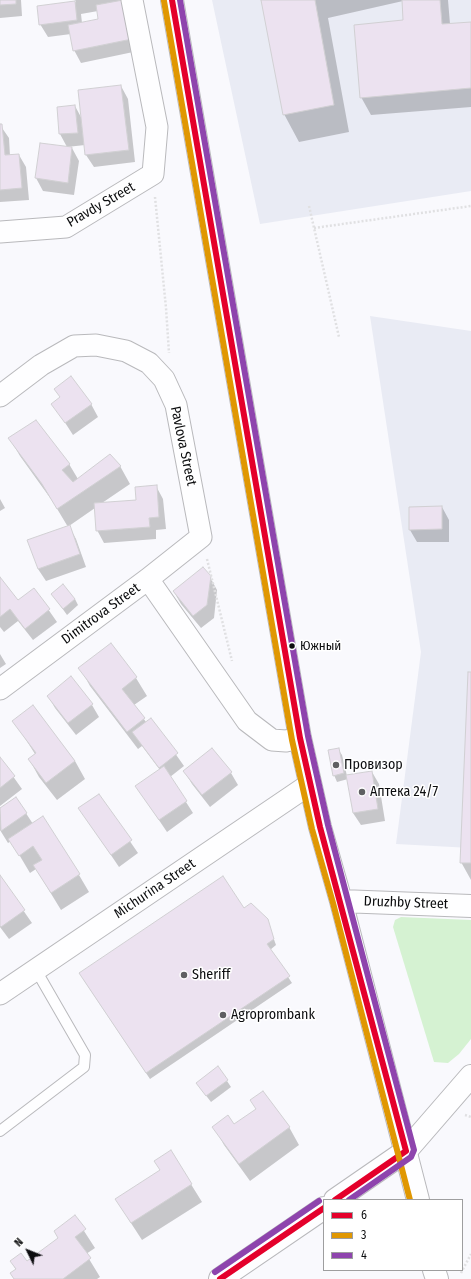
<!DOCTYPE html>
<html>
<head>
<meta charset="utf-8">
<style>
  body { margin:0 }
  #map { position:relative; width:471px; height:1279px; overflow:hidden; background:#f9f9fd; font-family:"Fira Sans Condensed",sans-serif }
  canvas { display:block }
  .legend { position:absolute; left:323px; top:1199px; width:140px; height:72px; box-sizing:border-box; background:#fff; border:1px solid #9e9e9f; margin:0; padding:5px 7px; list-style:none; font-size:12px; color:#0c0d0f }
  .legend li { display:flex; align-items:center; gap:8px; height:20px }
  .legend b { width:20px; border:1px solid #9e9e9f }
  .north { position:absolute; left:8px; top:1231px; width:40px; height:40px; -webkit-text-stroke:3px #fff; paint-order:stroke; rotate:313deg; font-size:11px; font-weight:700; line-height:16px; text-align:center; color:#0c0d0f }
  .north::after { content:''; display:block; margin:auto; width:14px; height:18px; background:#0c0d0f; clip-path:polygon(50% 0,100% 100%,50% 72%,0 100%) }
</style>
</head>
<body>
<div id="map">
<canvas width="471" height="1279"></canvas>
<ul class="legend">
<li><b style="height:5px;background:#e4002b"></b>6</li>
<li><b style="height:5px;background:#e09702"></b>3</li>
<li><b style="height:5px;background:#8e44ad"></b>4</li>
</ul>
<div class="north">N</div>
</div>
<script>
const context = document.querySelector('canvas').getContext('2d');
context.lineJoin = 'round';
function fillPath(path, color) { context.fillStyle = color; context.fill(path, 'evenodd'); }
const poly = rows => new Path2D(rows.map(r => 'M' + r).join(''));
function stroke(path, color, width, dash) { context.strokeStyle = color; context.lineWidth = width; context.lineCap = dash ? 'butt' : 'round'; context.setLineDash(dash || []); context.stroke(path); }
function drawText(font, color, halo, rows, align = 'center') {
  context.font = font + ' "Fira Sans Condensed",sans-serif'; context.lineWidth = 3; context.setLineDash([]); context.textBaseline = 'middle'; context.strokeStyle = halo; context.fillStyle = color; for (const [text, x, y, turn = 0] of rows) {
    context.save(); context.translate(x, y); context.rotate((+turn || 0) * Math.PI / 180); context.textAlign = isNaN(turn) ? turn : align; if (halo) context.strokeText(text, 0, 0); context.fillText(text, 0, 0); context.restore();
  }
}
const built = poly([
  [212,0,471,0,471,191,260,224],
  [370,316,471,331,471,848,396,844,421,652]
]);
const green = poly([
  [401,917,471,920,471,1039,459,1054,448,1063,434,1062,393,927,395,920]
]);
const shadow = poly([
  [0,0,21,0,22,16,0,18],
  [75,0,123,0,138,51,81,63,74,50,71,34,48,37,40,24,38,7,76,2],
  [98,11,100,20,82,23,81,14],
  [262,0,448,0,450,24,471,23,471,107,371,115,361,97,405,21,403,1,328,18,349,132,299,142,284,114],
  [121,86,128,99,135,162,94,167,86,155,85,145,67,147,60,134,58,108,75,106,82,119],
  [0,125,9,138,10,156,19,155,26,167,29,200,0,202],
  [72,148,79,161,74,195,43,191,36,178],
  [56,389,91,404,98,417,73,435,53,404,61,398],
  [10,439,69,464,78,479,120,466,130,484,102,503,137,500,156,486,163,499,166,529,156,530,156,539,104,543,97,530,95,508,69,526,76,539,86,567,46,581,38,569,68,527,53,502,20,456],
  [0,499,5,508,0,511],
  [442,507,449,520,449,542,417,542,410,530],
  [210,577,217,590,214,618,201,628,181,604,174,592],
  [0,579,17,602,34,589,57,622,33,640,18,621,4,632,0,627],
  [52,594,75,599,78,605,67,615],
  [111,644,136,678,147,696,134,705,146,722,151,719,184,766,170,777,193,813,167,832,144,798,160,770,142,746,138,749,90,686,80,668],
  [0,654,6,664,0,668],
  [471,673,471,880,461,862],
  [71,678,92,705,99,717,76,735,55,708,48,696],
  [33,707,75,761,85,779,57,800,39,777,29,759,35,754,14,721],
  [338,749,342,755,347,776,372,772,379,784,385,821,361,825,353,813,348,779,337,782,334,775],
  [0,758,22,789,0,806],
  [184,771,231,773,238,785,210,807,192,784],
  [98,795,138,853,119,867,79,808],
  [16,798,33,824,79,875,89,892,61,910,36,869,30,873,11,841,8,843,0,830,0,809],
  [0,877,32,923,9,939,0,927],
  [243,909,267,920,276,945,270,950,292,983,150,1079,83,979],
  [227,1081,231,1087,211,1102,201,1089],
  [234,1126,289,1127,299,1145,250,1181,224,1145,214,1127],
  [171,1152,202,1202,142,1240,127,1217,161,1171],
  [75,1217,95,1248,86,1254,100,1277,97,1279,14,1279,16,1270,11,1261,26,1263,59,1239]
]);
const building = poly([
  [0,0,16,0,16,4,0,5,0,0],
  [123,0,132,39,73,51,68,25,98,19,96,5,123,0],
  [261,0,315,0,334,105,283,115,261,0],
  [402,0,440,0,442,24,471,22,471,88,360,98,354,25,403,20,402,0],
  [75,1,77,20,39,25,37,6,75,1],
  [121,85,129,150,85,155,78,90,121,85],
  [75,105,78,133,59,134,57,107,75,105],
  [0,124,2,124,5,155,19,154,22,188,0,190,0,124],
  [40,143,72,147,68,183,35,178,40,143],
  [71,376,92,404,65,423,51,404,60,397,54,389,71,376],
  [36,420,70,464,62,470,73,482,110,454,121,466,57,509,42,484,8,438,36,420],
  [157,485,159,517,149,518,150,527,96,531,94,503,136,500,135,487,157,485],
  [442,506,442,529,409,530,409,507,442,506],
  [70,525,80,554,38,569,27,540,70,525],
  [203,567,211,576,207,605,193,616,173,591,203,567],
  [0,577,18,600,34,588,50,609,25,629,10,609,0,617,0,577],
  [63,584,75,599,63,609,51,594,63,584],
  [111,643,137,677,122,689,145,718,127,732,78,668,111,643],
  [468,672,471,672,471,863,460,863,468,672],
  [71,676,93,704,68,723,47,696,71,676],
  [33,705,75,761,46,783,28,759,36,753,12,721,33,705],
  [151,718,178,753,159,768,132,732,151,718],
  [212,748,232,772,202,795,183,771,212,748],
  [339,748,344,773,333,776,328,750,339,748],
  [0,757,15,776,0,788,0,757],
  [164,766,187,801,159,820,135,786,164,766],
  [372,771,378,809,353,813,346,775,372,771],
  [99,794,132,840,111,855,78,808,99,794],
  [16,797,27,813,1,831,0,808,16,797],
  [43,816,80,874,51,893,33,865,42,860,33,846,19,856,8,839,43,816],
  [0,875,25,910,1,927,0,926,0,875],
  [223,876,244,908,251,903,268,919,274,939,267,944,290,976,146,1073,79,973,223,876],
  [218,1066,228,1080,206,1096,196,1083,218,1066],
  [263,1091,290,1127,239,1164,212,1127,228,1115,234,1124,256,1109,250,1100,263,1091],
  [171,1150,192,1184,131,1223,115,1199,160,1170,154,1161,171,1150],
  [75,1215,86,1229,75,1237,91,1258,63,1279,14,1279,10,1273,16,1269,10,1261,21,1253,27,1261,58,1238,54,1231,75,1215]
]);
const path = poly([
  [155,197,166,308,169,353],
  [309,206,339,337],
  [314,228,471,206],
  [207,559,232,661],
  [465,1115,471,1117],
  [461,1273,471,1254]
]);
const service = poly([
  [0,1131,84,1067,85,1055,36,970]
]);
const minor = poly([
  [0,232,66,227,153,174,157,127,132,0],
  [0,396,41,365,74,346,96,345,126,351,149,363,164,379,176,405,201,537,148,579,0,689],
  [148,579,247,721,272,740,286,741,300,738],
  [0,994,310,784]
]);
const secondary = poly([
  [172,0,300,738,320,827,341,901,418,1200],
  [341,901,471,906],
  [434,1270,437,1279]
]);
const primary = poly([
  [335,1200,406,1151,471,1076],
  [220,1279,324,1208]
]);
const bus1 = poly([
  [172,0,300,738,320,827,406,1151],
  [335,1200,406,1151],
  [220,1279,324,1208]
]);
const bus2 = poly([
  [164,1,292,740,312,829,333,903,410,1200]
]);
const bus3 = poly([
  [180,0,308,736,328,825,414,1150,411,1157,349,1200],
  [215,1272,319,1201]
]);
const markers = [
  [292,646,3.5,"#0c0d0f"],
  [336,765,4,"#5f6062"],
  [362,792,4,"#5f6062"],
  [184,975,4,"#5f6062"],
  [223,1015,4,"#5f6062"]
];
const busNames = [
  ["Южный",300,646]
];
const streetNames = [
  ["Pravdy Street",101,205,-30],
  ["Pavlova Street",183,446,78],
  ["Dimitrova Street",101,614,-36],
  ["Michurina Street",155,889,-34],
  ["Druzhby Street",406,903,2]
];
const poiNames = [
  ["Провизор",344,765],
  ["Аптека 24/7",370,792],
  ["Sheriff",192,975],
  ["Agroprombank",231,1015]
];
fillPath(built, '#e9ebf4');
fillPath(green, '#d5f2d2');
fillPath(shadow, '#0003');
fillPath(building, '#ece2f0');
stroke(building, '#d1d0d3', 1);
stroke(service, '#b9b9bc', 12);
stroke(minor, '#b9b9bc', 23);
stroke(secondary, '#b9b9bc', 24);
stroke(primary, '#b9b9bc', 24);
stroke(path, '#e0e0e2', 2.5, [2, 2]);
stroke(service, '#fefeff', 10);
stroke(minor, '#fefeff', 21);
stroke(secondary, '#fefeff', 22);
stroke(primary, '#fefeff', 22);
stroke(bus1, '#e4002b', 6);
stroke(bus2, '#e09702', 6);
stroke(bus3, '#8e44ad', 6);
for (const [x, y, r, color] of markers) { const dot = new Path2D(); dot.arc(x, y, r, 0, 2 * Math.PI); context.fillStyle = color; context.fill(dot); stroke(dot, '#fff', 1.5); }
drawText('13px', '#0c0d0f', '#fff', busNames, 'left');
drawText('14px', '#0c0d0f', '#fff', streetNames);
drawText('14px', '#0c0d0f', '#fff', poiNames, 'left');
</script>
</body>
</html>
